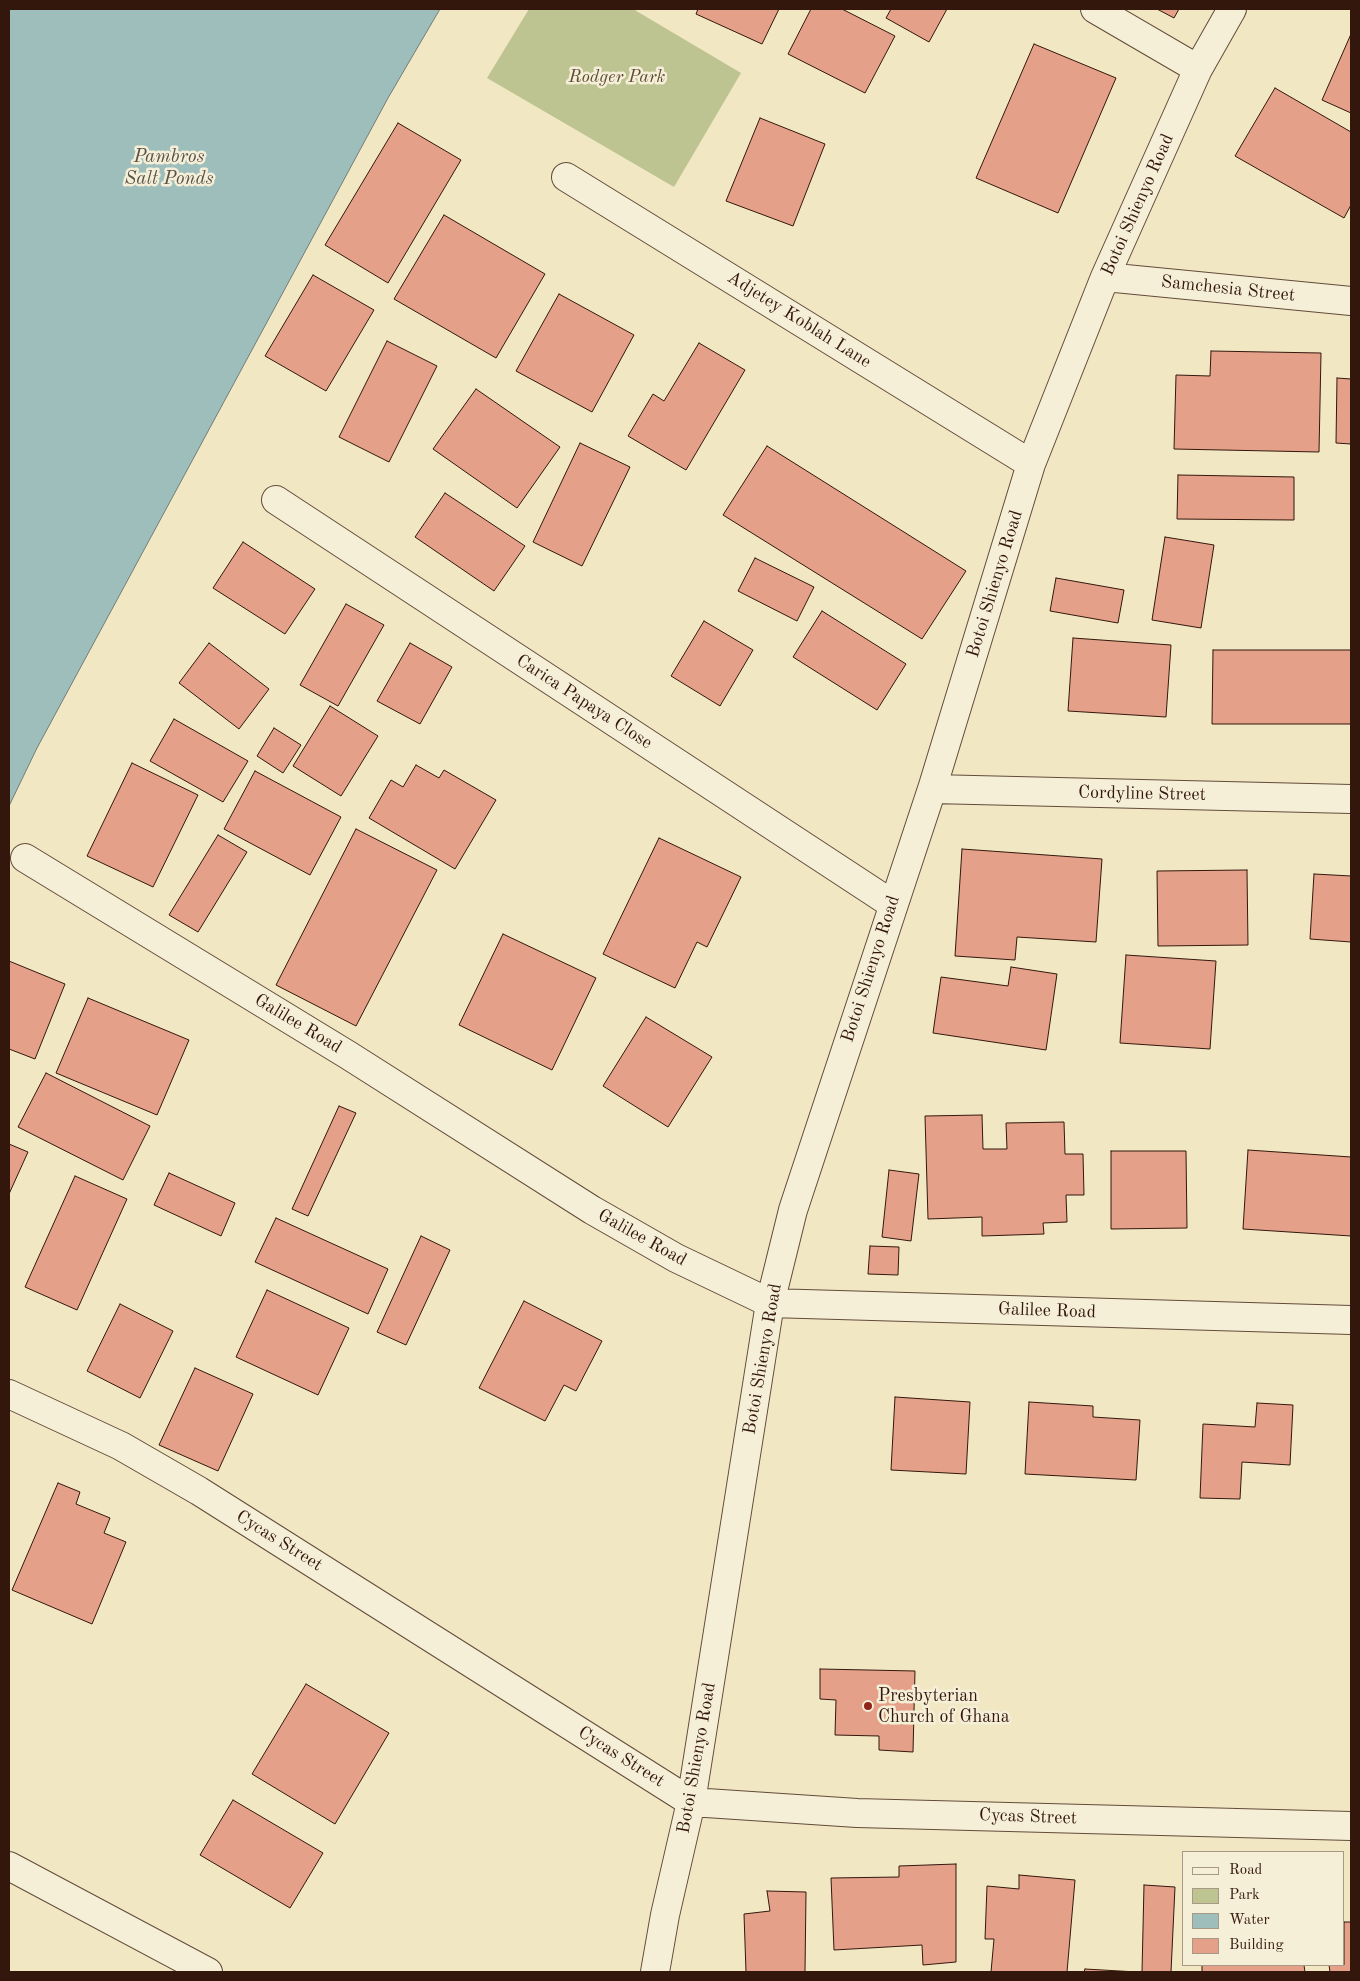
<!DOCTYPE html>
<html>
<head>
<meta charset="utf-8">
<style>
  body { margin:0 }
  #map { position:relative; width:1360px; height:1981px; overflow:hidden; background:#f1e7c3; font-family:"Old Standard TT",serif }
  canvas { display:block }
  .frame { position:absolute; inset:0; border:10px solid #33170c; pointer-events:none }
  .legend { position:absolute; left:1182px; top:1851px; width:162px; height:115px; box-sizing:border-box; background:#f6efd8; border:1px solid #a89986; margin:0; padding:6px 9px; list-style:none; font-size:15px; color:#33170c }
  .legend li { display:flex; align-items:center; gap:10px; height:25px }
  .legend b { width:25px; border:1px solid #a89986 }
</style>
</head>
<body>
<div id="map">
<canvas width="1360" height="1981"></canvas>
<div class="frame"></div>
<ul class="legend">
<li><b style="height:6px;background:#f6efd8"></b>Road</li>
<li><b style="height:14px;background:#bec491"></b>Park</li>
<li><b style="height:14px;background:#9ebebc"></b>Water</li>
<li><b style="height:14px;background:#e4a088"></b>Building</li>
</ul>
</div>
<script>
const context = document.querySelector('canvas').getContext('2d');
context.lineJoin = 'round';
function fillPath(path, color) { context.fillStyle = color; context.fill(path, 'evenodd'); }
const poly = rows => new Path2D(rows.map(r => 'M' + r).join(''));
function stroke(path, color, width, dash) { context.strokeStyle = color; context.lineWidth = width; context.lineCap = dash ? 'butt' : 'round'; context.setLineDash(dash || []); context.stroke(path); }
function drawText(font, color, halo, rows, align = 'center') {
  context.font = font + ' "Old Standard TT",serif'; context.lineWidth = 5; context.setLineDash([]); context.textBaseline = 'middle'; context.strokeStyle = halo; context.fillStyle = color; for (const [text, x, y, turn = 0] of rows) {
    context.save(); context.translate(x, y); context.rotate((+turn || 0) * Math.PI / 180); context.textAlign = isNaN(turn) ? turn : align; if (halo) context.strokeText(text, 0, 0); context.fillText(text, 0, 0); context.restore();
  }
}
const green = poly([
  [529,9,633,9,741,73,674,187,487,78]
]);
const water = poly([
  [9,9,440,9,388,98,37,748,9,806,9,9]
]);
const building = poly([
  [698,9,779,9,762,44,696,14,698,9],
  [811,9,842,9,895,36,865,93,788,54,811,9],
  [891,9,947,9,929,42,886,18,891,9],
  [1157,9,1179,9,1174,18,1157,9],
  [1351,34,1351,113,1322,100,1351,34],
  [1034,44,1116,78,1058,213,976,178,1034,44],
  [1275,88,1351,132,1351,205,1344,218,1235,156,1275,88],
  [760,118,825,144,793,226,726,201,760,118],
  [398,123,461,160,388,283,325,245,398,123],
  [444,215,545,274,496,358,394,299,444,215],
  [313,275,374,310,326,391,265,356,313,275],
  [559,294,634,335,592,412,516,371,559,294],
  [387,341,437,366,389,462,339,437,387,341],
  [699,343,745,370,686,470,628,436,653,394,664,401,699,343],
  [1211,351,1321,353,1319,452,1174,449,1176,375,1210,376,1211,351],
  [1337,378,1351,379,1351,444,1336,443,1337,378],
  [476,389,560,447,517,508,433,449,476,389],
  [580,443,630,467,582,566,533,542,580,443],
  [767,446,966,571,922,639,723,515,767,446],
  [1178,475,1294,477,1294,520,1177,519,1178,475],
  [445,493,525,546,494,591,415,537,445,493],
  [1165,537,1214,545,1201,628,1152,620,1165,537],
  [243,542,315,589,285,634,213,588,243,542],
  [755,558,814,587,797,621,738,591,755,558],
  [1056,578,1124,590,1118,623,1050,611,1056,578],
  [346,604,384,625,338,706,300,685,346,604],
  [822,611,906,664,877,710,793,657,822,611],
  [704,621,753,650,720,706,671,676,704,621],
  [1073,638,1171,645,1166,717,1068,711,1073,638],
  [209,643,269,689,239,729,179,683,209,643],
  [410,643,452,667,420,724,377,701,410,643],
  [1213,650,1351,650,1351,724,1212,724,1213,650],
  [330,706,378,736,341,796,293,766,330,706],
  [174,719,248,761,223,802,150,761,174,719],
  [274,728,301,745,283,773,257,756,274,728],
  [132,763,198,795,153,887,87,856,132,763],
  [416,765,439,778,444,770,496,800,455,869,369,818,391,780,403,787,416,765],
  [255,771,341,817,310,875,224,829,255,771],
  [356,829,437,870,356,1026,276,985,356,829],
  [218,835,247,852,198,932,169,915,218,835],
  [659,838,741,877,707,947,697,942,675,988,603,954,659,838],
  [962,849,1102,859,1096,942,1017,937,1015,960,955,956,962,849],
  [1247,870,1248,945,1158,946,1157,871,1247,870],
  [1314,874,1351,876,1351,942,1310,939,1314,874],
  [503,934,596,978,552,1070,459,1025,503,934],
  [1126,955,1216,961,1210,1049,1120,1043,1126,955],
  [9,961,65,984,35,1059,9,1049,9,961],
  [1011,967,1057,974,1046,1050,933,1033,941,977,1008,986,1011,967],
  [88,998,189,1040,157,1115,56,1073,88,998],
  [646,1017,712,1057,668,1127,603,1086,646,1017],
  [46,1073,150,1126,123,1180,18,1127,46,1073],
  [339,1106,356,1113,308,1216,292,1209,339,1106],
  [982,1115,983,1149,1007,1149,1006,1123,1064,1122,1065,1154,1083,1154,1084,1195,1066,1195,1067,1222,1043,1223,1044,1234,982,1236,982,1217,928,1219,925,1116,982,1115],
  [9,1144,28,1152,9,1194,9,1144],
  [1248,1150,1351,1157,1351,1236,1243,1229,1248,1150],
  [1111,1151,1186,1151,1187,1228,1111,1229,1111,1151],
  [889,1170,919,1174,911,1241,882,1237,889,1170],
  [169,1173,235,1203,221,1236,154,1205,169,1173],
  [75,1176,127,1199,77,1310,25,1287,75,1176],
  [276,1218,388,1269,368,1314,255,1262,276,1218],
  [421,1236,450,1250,406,1345,377,1332,421,1236],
  [870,1246,899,1247,898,1275,868,1274,870,1246],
  [267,1290,349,1328,318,1395,236,1357,267,1290],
  [524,1301,602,1341,576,1391,564,1385,545,1421,479,1388,524,1301],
  [120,1304,173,1331,140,1398,87,1371,120,1304],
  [195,1368,253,1394,218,1471,159,1445,195,1368],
  [895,1397,970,1402,966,1474,891,1470,895,1397],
  [1029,1402,1093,1406,1093,1417,1140,1420,1136,1480,1025,1474,1029,1402],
  [1257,1403,1293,1405,1290,1465,1242,1462,1240,1499,1200,1498,1203,1424,1255,1427,1257,1403],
  [58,1483,80,1492,76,1504,110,1518,104,1533,126,1542,92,1624,12,1590,58,1483],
  [820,1669,915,1671,913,1752,879,1750,879,1736,835,1735,836,1700,820,1699,820,1669],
  [306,1684,389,1733,335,1824,252,1774,306,1684],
  [233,1800,323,1853,290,1908,200,1855,233,1800],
  [956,1864,956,1962,923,1965,922,1945,834,1950,831,1878,899,1877,899,1866,956,1864],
  [1019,1875,1075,1880,1067,1972,991,1972,994,1939,985,1939,987,1886,1019,1889,1019,1875],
  [1144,1885,1175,1887,1171,1972,1142,1972,1144,1885],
  [767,1891,806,1892,805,1972,746,1972,744,1914,770,1911,767,1891],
  [1344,1922,1351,1922,1351,1972,1330,1972,1329,1965,1344,1965,1344,1922],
  [1202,1965,1304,1965,1305,1972,1202,1972,1202,1965],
  [1085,1969,1137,1972,1084,1972,1085,1969]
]);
const minor = poly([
  [1095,9,1198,69],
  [566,177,1031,464],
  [1105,277,1351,301],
  [276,500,892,904],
  [932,789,1351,799],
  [25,858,348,1055,592,1210,676,1258,770,1303,1351,1320],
  [9,1394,121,1446,199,1491,691,1802,857,1813,1351,1826],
  [9,1866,208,1972],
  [655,1972,665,1915,691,1802,770,1303,793,1210,932,789,1031,464,1105,277,1198,69,1232,9]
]);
const markers = [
  [868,1706,5,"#8f2418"]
];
const parkNames = [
  ["Rodger Park",617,77]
];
const streetNames = [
  ["Botoi Shienyo Road",1138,205,-66],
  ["Samchesia Street",1228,289,6],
  ["Adjetey Koblah Lane",799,320,32],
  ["Botoi Shienyo Road",995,584,-73],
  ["Carica Papaya Close",584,702,33],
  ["Cordyline Street",1142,794,1],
  ["Botoi Shienyo Road",871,969,-72],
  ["Galilee Road",298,1024,31],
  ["Galilee Road",642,1238,29],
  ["Galilee Road",1047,1311,2],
  ["Botoi Shienyo Road",763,1359,-80],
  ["Cycas Street",279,1541,32],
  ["Cycas Street",621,1757,32],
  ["Botoi Shienyo Road",697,1758,-80],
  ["Cycas Street",1028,1817,2]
];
const poiNames = [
  ["Presbyterian",878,1696],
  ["Church of Ghana",878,1717]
];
const waterNames = [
  ["Pambros",169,157],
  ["Salt Ponds",169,179]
];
fillPath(green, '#bec491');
fillPath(water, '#9ebebc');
stroke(water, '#737b76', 1);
fillPath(building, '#e4a088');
stroke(building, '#33170c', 1);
stroke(minor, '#624b3a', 30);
stroke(minor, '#f6efd8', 28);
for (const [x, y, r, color] of markers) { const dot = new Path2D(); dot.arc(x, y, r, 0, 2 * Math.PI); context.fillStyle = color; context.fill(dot); stroke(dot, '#f6efd8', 2); }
drawText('italic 18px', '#5d4b34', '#f6efd8', parkNames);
drawText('18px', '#33170c', '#f6efd8', streetNames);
drawText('18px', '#33170c', '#f6efd8', poiNames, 'left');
drawText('italic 19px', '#58514a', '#f6efd8', waterNames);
</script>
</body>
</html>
